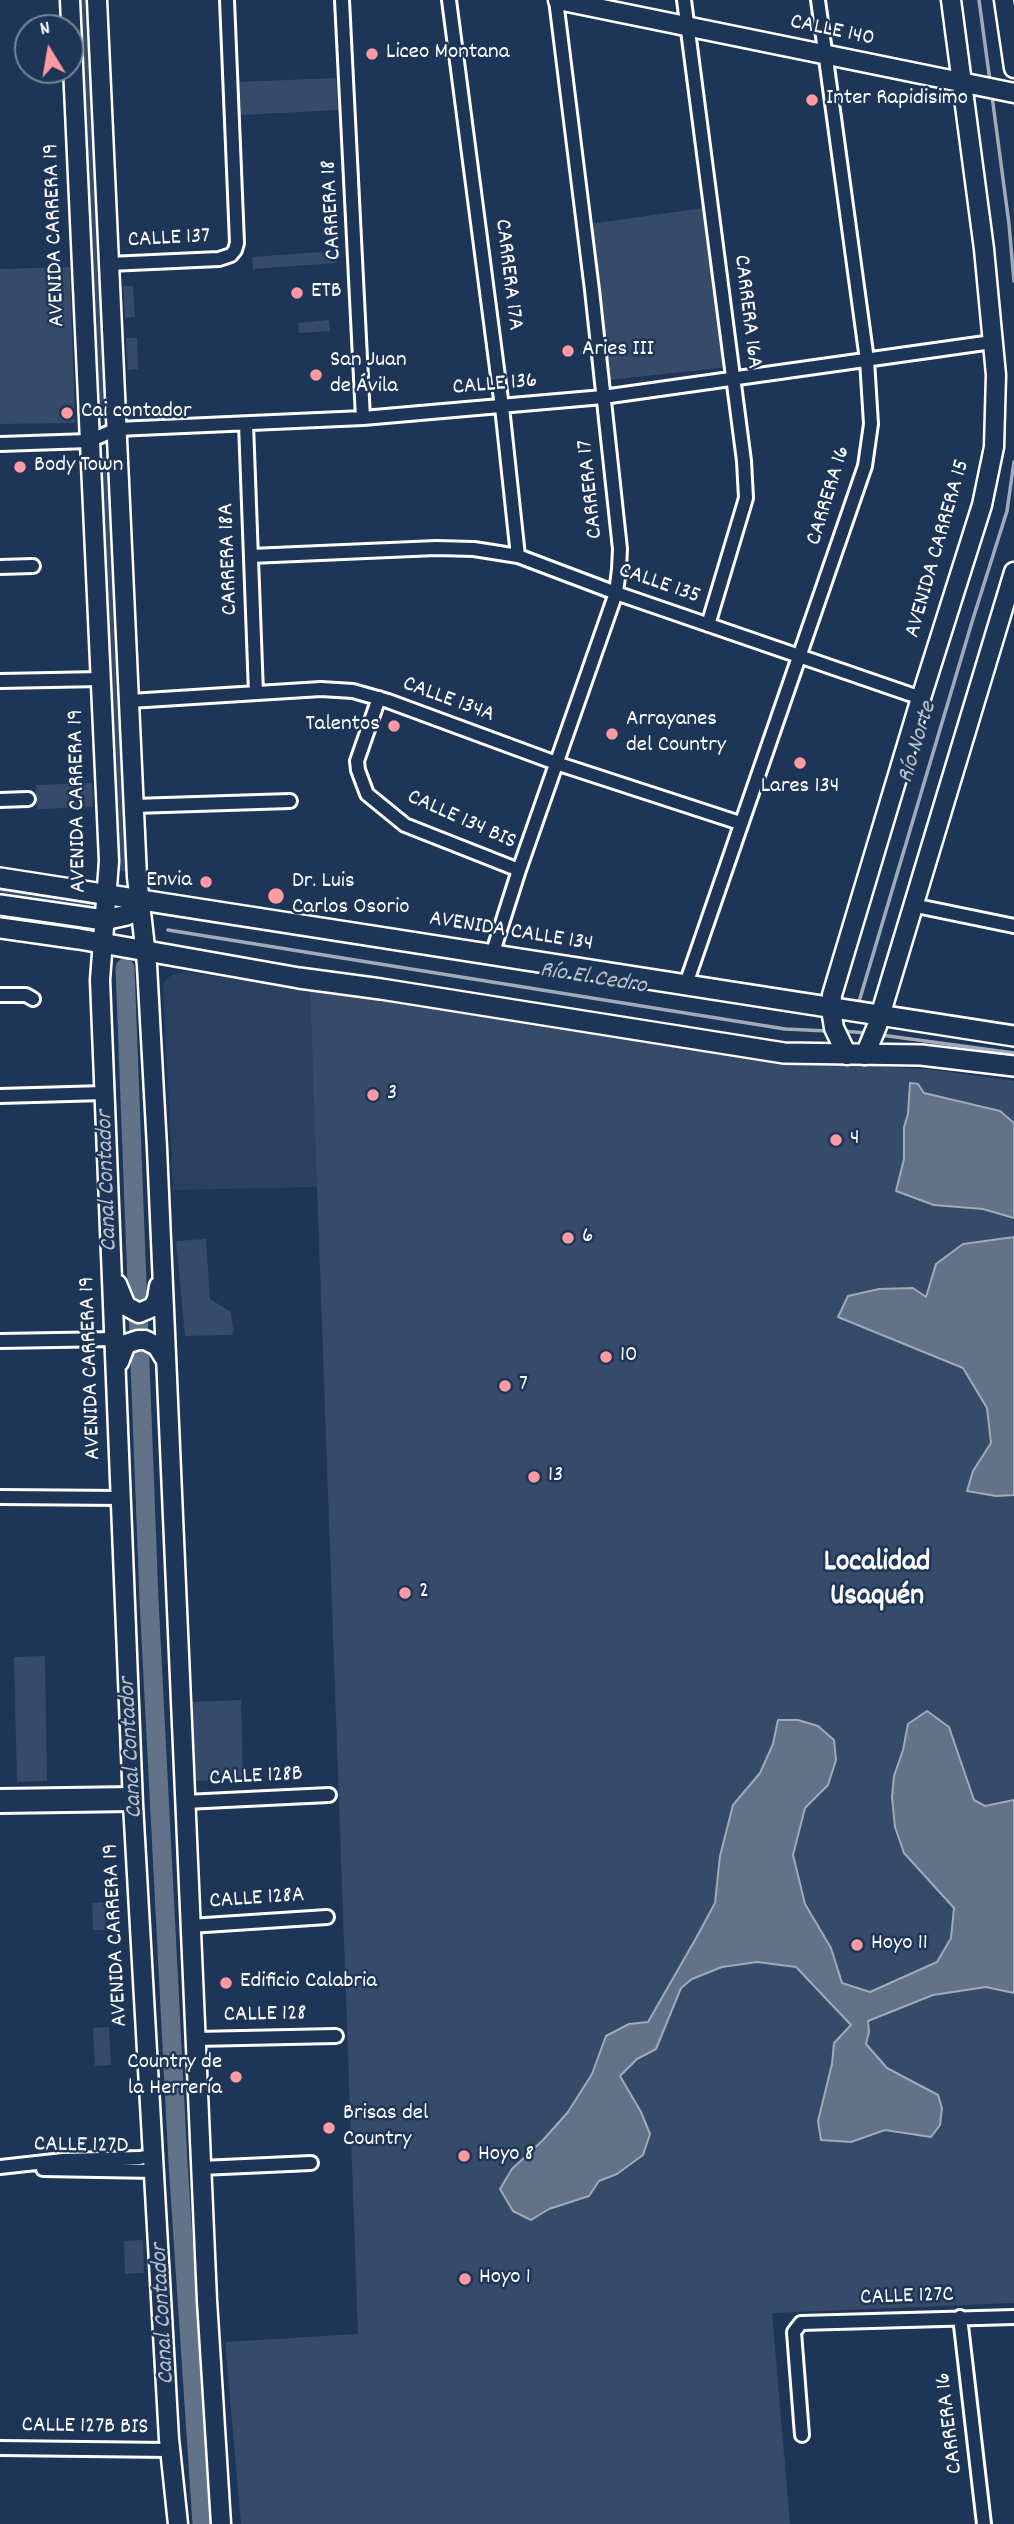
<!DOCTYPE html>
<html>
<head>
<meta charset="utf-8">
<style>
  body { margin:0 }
  #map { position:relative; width:1014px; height:2524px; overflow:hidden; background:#1d3557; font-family:Dekko,sans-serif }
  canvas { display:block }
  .north { position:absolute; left:14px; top:14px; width:70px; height:70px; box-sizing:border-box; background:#1d3557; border:2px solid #77869a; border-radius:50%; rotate:349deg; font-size:19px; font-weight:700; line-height:28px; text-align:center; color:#fff }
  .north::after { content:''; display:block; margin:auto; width:24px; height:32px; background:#ff9aa2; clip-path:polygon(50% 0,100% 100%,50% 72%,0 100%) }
</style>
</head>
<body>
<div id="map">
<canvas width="1014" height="2524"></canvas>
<div class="north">N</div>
</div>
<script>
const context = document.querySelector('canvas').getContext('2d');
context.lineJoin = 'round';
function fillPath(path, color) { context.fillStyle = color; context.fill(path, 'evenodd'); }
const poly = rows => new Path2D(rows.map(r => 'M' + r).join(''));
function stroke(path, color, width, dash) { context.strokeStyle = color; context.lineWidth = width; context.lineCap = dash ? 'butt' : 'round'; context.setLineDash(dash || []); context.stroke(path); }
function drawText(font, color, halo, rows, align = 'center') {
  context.font = font + ' Dekko,sans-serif'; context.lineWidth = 5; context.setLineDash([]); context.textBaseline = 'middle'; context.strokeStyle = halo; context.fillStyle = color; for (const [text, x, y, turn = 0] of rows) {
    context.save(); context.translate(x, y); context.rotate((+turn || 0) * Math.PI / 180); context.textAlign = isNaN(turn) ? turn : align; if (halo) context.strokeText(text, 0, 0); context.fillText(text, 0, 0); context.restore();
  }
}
const built = poly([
  [183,972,310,989,318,1187,173,1190,163,984,170,976]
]);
const green = poly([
  [77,0,92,0,109,406,95,406],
  [336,78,338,110,241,115,239,82],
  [704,208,728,367,609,380,589,224],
  [335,251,336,263,253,269,252,257],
  [70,267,75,423,0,424,0,269],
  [123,286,133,286,135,317,125,318],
  [329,320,330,331,299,333,298,323],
  [126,338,137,338,138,369,128,370],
  [112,456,132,872,115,870,96,457],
  [92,783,93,807,37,809,36,785],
  [0,882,94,896,93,911,0,896],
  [0,908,94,925,93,935,0,921],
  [310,989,796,1062,927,1069,1014,1081,1014,2303,772,2313,790,2524,241,2524,225,2342,358,2334],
  [206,1239,210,1299,231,1312,233,1330,232,1335,185,1336,176,1241],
  [45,1656,47,1781,17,1782,14,1657],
  [241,1700,243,1779,195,1781,192,1702],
  [105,1902,106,1930,93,1930,92,1903],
  [109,2027,111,2065,95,2066,93,2028],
  [143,2240,144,2273,125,2274,124,2241]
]);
const water = poly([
  [910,1083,918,1084,924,1093,1000,1111,1014,1123,1014,1218,983,1209,934,1205,896,1191,904,1159,904,1127,908,1114,910,1083],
  [1014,1237,1014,1495,996,1496,967,1491,973,1471,991,1443,987,1408,963,1368,838,1317,848,1296,879,1289,913,1288,926,1297,936,1264,963,1244,1014,1237],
  [927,1711,949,1727,974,1800,985,1806,1014,1800,1014,1993,986,1987,933,1995,868,2021,869,2032,866,2044,887,2068,938,2095,942,2108,940,2125,931,2137,885,2130,851,2142,821,2140,818,2121,832,2064,834,2043,851,2025,796,1967,757,1962,722,1967,692,1979,681,1988,656,2049,637,2059,620,2076,641,2112,650,2134,643,2155,617,2174,599,2181,589,2196,549,2209,531,2220,513,2211,500,2189,512,2169,543,2140,568,2112,592,2074,606,2036,629,2024,648,2022,695,1940,715,1903,720,1856,733,1805,760,1773,773,1744,778,1720,798,1720,818,1726,834,1740,836,1760,828,1785,805,1808,793,1855,805,1904,831,1948,842,1983,870,1992,937,1962,951,1938,954,1908,904,1853,895,1827,892,1797,894,1776,903,1750,908,1724,927,1711]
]);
const stream = poly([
  [979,0,990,81],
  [992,96,1009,224,1014,281],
  [168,930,785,1029,828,1031],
  [858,1005,972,622,1007,511,1014,462],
  [843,1031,866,1033],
  [881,1035,1014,1053]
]);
const river = poly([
  [125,968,149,1600,178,2163,202,2524]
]);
const street = poly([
  [342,0,363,418],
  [449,0,502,407,518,556],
  [684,0,744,461,746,498,708,625],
  [109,264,219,259,231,255,235,250,237,243,227,0],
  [246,424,256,693],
  [0,444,89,441,117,429,363,418,603,397,992,342],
  [251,556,436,548,474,549,518,556,616,593,921,698],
  [0,567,33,566],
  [0,681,101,679],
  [379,698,357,761,358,770,367,794,405,825,519,870],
  [130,701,321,689,353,691,388,701,556,763,740,823],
  [0,800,28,799],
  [134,806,290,801],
  [912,905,1014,926],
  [492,955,519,870,616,593,619,569,620,549,592,290,556,0],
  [686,984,865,466,871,424,867,360,818,0],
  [0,995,26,995,33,999],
  [0,1096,104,1093],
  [0,1341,115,1339],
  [0,1497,122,1498],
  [0,1796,133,1794],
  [185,1802,329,1795],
  [0,1806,133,1804],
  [190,1926,327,1917],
  [196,2039,336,2036],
  [0,2167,63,2160,140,2158,154,2155],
  [201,2168,311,2163],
  [43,2169,155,2171],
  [960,2317,984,2524],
  [802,2435,794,2332,801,2323,1014,2317],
  [0,2448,170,2450]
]);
const secondary = poly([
  [70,0,109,861,100,980,133,1804,169,2439,178,2524],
  [97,0,137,877,147,965,157,1148,207,2300,221,2524],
  [558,0,1014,93],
  [1004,0,1014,68],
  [847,1055,834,1028,831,1009,832,995,921,698,982,505,994,447,996,375,984,249,951,0],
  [865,1055,877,1026,1014,572],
  [117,1284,126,1306,139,1313,153,1307,157,1299,159,1286],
  [119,1362,126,1344,138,1340,145,1340,157,1346,165,1359]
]);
const primary = poly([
  [0,878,1014,1036],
  [0,905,104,920,127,915,139,900],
  [0,928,79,939,299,978,381,989,784,1053,921,1055,1014,1066]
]);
const markers = [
  [372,54,7,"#ff9aa2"],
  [812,100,7,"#ff9aa2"],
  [297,293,7,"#ff9aa2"],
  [568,351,7,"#ff9aa2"],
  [316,375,7,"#ff9aa2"],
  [67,413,7,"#ff9aa2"],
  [20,467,7,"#ff9aa2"],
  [394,726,7,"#ff9aa2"],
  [612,734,7,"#ff9aa2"],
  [800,763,7,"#ff9aa2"],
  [206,882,7,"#ff9aa2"],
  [276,896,9,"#ff9aa2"],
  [373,1095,7,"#ff9aa2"],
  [836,1140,7,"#ff9aa2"],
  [568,1238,7,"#ff9aa2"],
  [606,1357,7,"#ff9aa2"],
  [505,1386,7,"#ff9aa2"],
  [534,1477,7,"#ff9aa2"],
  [405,1593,7,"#ff9aa2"],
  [857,1945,7,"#ff9aa2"],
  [226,1983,7,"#ff9aa2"],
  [236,2077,7,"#ff9aa2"],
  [329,2128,7,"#ff9aa2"],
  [464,2156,7,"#ff9aa2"],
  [465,2279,7,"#ff9aa2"]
];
const streetNames = [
  ["CALLE 140",832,32,12],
  ["CARRERA 18",333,210,-93],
  ["AVENIDA CARRERA 19",56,235,-92],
  ["CALLE 137",169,240,-3],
  ["CARRERA 17A",507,275,83],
  ["CARRERA 16A",746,312,83],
  ["CALLE 136",495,386,-5],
  ["CARRERA 17",592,489,-96],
  ["CARRERA 16",830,496,-73],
  ["AVENIDA CARRERA 15",939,549,-74],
  ["CARRERA 18A",230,559,-92],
  ["CALLE 135",659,585,19],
  ["CALLE 134A",448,701,20],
  ["AVENIDA CARRERA 19",79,801,-91],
  ["CALLE 134 BIS",461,821,24],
  ["AVENIDA CALLE 134",511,933,9],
  ["AVENIDA CARRERA 19",92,1368,-92],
  ["CALLE 128B",256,1778,-3],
  ["CALLE 128A",257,1900,-4],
  ["AVENIDA CARRERA 19",117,1935,-93],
  ["CALLE 128",265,2016,-1],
  ["CALLE 127D",81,2147,1],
  ["CALLE 127C",907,2298,-2],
  ["CARRERA 16",951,2423,-97],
  ["CALLE 127B BIS",85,2428,1]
];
const poiNames = [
  ["Liceo Montana",386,54],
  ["Inter Rapidisimo",826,100],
  ["ETB",311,293],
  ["Aries III",582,351],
  ["San Juan",330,362],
  ["de Ávila",330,388],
  ["Cai contador",81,413],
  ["Body Town",34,467],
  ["Arrayanes",626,721],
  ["del Country",626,747],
  ["Talentos",380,726,"right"],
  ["Lares 134",800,788,"center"],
  ["Envia",192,882,"right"],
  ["Dr. Luis",292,883],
  ["Carlos Osorio",292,909],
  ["3",387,1095],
  ["4",850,1140],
  ["6",582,1238],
  ["10",620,1357],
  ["7",519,1386],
  ["13",548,1477],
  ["2",419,1593],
  ["Hoyo 11",871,1945],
  ["Edificio Calabria",240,1983],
  ["Country de",222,2064,"right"],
  ["la Herrería",222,2090,"right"],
  ["Brisas del",343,2115],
  ["Country",343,2141],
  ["Hoyo 8",478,2156],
  ["Hoyo 1",479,2279]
];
const waterNames = [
  ["Río Norte",919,743,-73],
  ["Río El Cedro",593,980,9],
  ["Canal Contador",109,1181,-92],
  ["Canal Contador",133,1748,-93],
  ["Canal Contador",165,2314,-93]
];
const districtNames = [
  ["Localidad",877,1565],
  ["Usaquén",877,1599]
];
fillPath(built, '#2a4161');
fillPath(green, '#364b69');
fillPath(water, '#617289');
stroke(water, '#a0aab8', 2);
stroke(stream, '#a0aab8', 3.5);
stroke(river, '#617289', 19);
stroke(street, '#fff', 18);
stroke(secondary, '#fff', 23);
stroke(primary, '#fff', 24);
stroke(street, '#1d3557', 12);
stroke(secondary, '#1d3557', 18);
stroke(primary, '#1d3557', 19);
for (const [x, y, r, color] of markers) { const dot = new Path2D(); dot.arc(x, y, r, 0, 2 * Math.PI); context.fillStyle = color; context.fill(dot); stroke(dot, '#1d3557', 2.5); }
drawText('23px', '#fff', '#1d3557', streetNames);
drawText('23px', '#fff', '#1d3557', poiNames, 'left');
drawText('italic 24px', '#b8c0ca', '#1d3557', waterNames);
drawText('bold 30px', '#fff', '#1d3557', districtNames);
</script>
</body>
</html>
